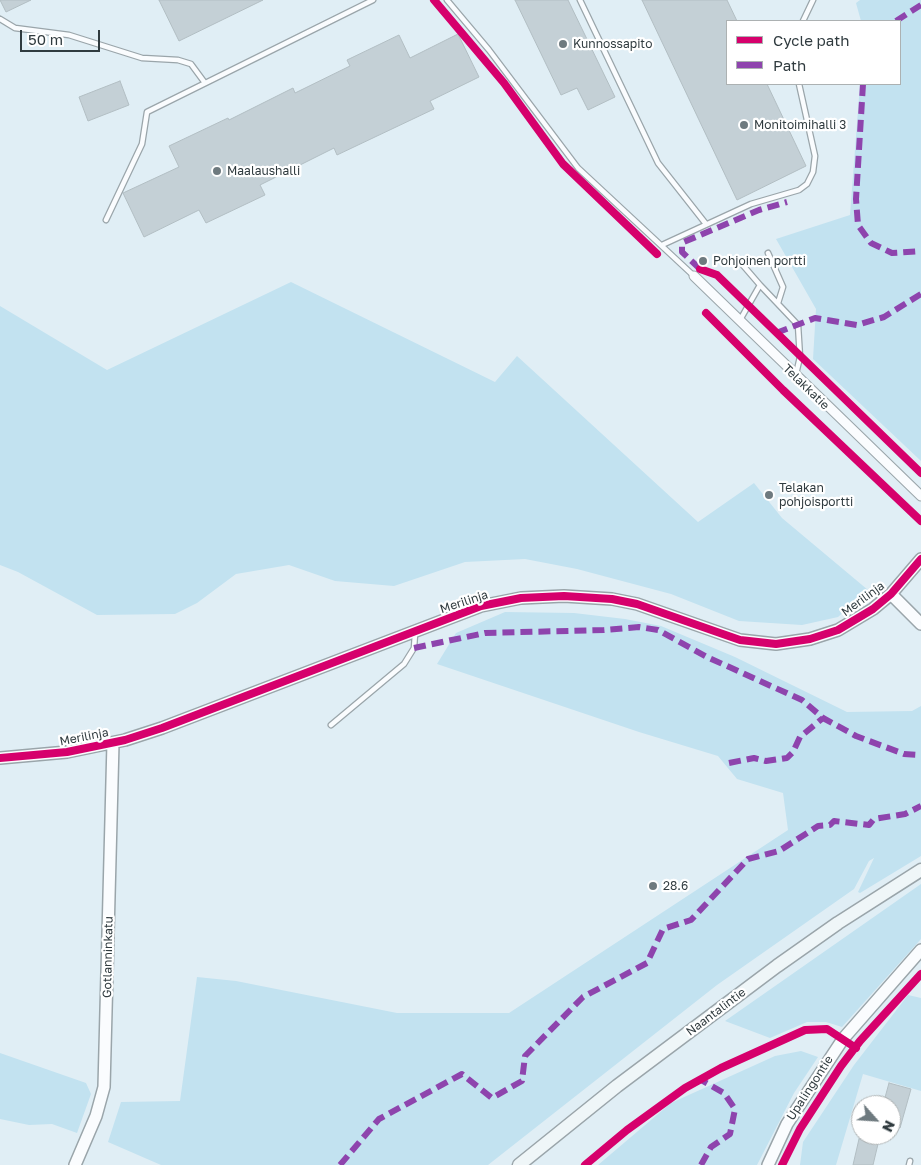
<!DOCTYPE html>
<html>
<head>
<meta charset="utf-8">
<style>
  body { margin:0 }
  #map { position:relative; width:921px; height:1165px; overflow:hidden; background:#e0eef5; font-family:"Golos Text",sans-serif }
  canvas { display:block }
  .legend { position:absolute; left:726px; top:20px; width:175px; height:65px; box-sizing:border-box; background:#fff; border:1px solid #acb1b2; margin:0; padding:6px 9px; list-style:none; font-size:15px; color:#303b3f }
  .legend li { display:flex; align-items:center; gap:10px; height:25px }
  .legend b { width:25px; border:1px solid #acb1b2 }
  .north { position:absolute; left:851px; top:1095px; width:50px; height:50px; box-sizing:border-box; background:#fff; border:1px solid #acb1b2; border-radius:50%; rotate:116deg; font-size:14px; font-weight:700; line-height:20px; text-align:center; color:#303b3f }
  .north::after { content:''; display:block; margin:auto; width:18px; height:22px; background:#6e7a7f; clip-path:polygon(50% 0,100% 100%,50% 72%,0 100%) }
  .scale { position:absolute; left:20px; top:30px; width:80px; height:22px; box-sizing:border-box; border:2px solid #303b3f; border-top:0; padding-left:6px; font-size:15px; line-height:18px; white-space:nowrap; color:#303b3f; -webkit-text-stroke:4px #fff; paint-order:stroke }
</style>
</head>
<body>
<div id="map">
<canvas width="921" height="1165"></canvas>
<ul class="legend">
<li><b style="height:6px;background:#d6006c"></b>Cycle path</li>
<li><b style="height:6px;background:#8e44ad"></b>Path</li>
</ul>
<div class="north">N</div>
<div class="scale">50 m</div>
</div>
<script>
const context = document.querySelector('canvas').getContext('2d');
context.lineJoin = 'round';
function fillPath(path, color) { context.fillStyle = color; context.fill(path, 'evenodd'); }
const poly = rows => new Path2D(rows.map(r => 'M' + r).join(''));
function stroke(path, color, width, dash) { context.strokeStyle = color; context.lineWidth = width; context.lineCap = dash ? 'butt' : 'round'; context.setLineDash(dash || []); context.stroke(path); }
function drawText(font, color, halo, rows, align = 'center') {
  context.font = font + ' "Golos Text",sans-serif'; context.lineWidth = 4.5; context.setLineDash([]); context.textBaseline = 'middle'; context.strokeStyle = halo; context.fillStyle = color; for (const [text, x, y, turn = 0] of rows) {
    context.save(); context.translate(x, y); context.rotate((+turn || 0) * Math.PI / 180); context.textAlign = isNaN(turn) ? turn : align; if (halo) context.strokeText(text, 0, 0); context.fillText(text, 0, 0); context.restore();
  }
}
const green = poly([
  [860,0,921,0,921,461,813,359,816,309,776,239,850,215,860,84,900,84,900,21,861,21,856,3],
  [291,282,495,382,517,356,698,522,754,483,782,518,868,590,838,617,802,625,739,621,671,594,577,569,525,559,465,562,394,586,335,581,289,565,236,574,197,603,175,614,97,615,18,572,0,565,0,306,107,370],
  [505,612,574,613,625,619,661,626,735,657,847,712,912,711,921,706,921,856,860,893,858,892,874,858,869,861,854,889,717,985,488,1165,161,1165,108,1142,121,1102,180,1101,197,977,236,981,397,1013,509,1013,788,830,783,793,737,779,718,756,639,732,437,664,456,633],
  [921,884,921,939,842,1027,826,1022,807,1022,770,1038,725,1021],
  [908,995,921,998,921,1091,863,1074,836,1165,800,1165,803,1142,854,1065],
  [801,1051,818,1057,794,1093,757,1165,598,1165,671,1103,775,1056],
  [0,1053,86,1083,91,1094,77,1133,52,1124,29,1125,0,1119]
]);
const building = poly([
  [0,0,31,0,6,12,0,0],
  [159,0,263,0,179,41,159,0],
  [515,0,568,0,615,97,588,110,577,88,561,95,515,0],
  [642,0,727,0,737,21,727,21,727,84,767,84,806,166,737,200,642,0],
  [458,34,479,77,430,101,434,109,337,155,334,148,260,185,265,195,206,223,199,210,144,237,123,193,179,167,169,146,228,118,229,120,293,88,295,93,350,66,347,60,399,35,410,58,458,34],
  [120,81,129,105,88,121,79,97,120,81],
  [889,1083,911,1089,900,1128,891,1125,891,1105,883,1105,889,1083],
  [859,1139,878,1144,873,1165,853,1165,859,1139]
]);
const service = poly([
  [447,0,489,50,578,168,694,276],
  [580,0,658,163,706,224],
  [0,19,15,28,69,35,142,58,178,60,191,64,205,83],
  [803,21,813,0],
  [106,220,142,144,147,112,373,0],
  [662,245,751,204,799,190,807,184,813,172,815,156,799,84],
  [768,253,783,287,778,303],
  [741,263,760,285],
  [740,320,760,285,798,325,800,357,796,374],
  [331,725,404,664,414,648,415,634],
  [909,1165,910,1161]
]);
const minor = poly([
  [694,276,921,496]
]);
const tertiary = poly([
  [891,594,921,624],
  [0,758,67,752,125,740,162,728,481,606,521,598,564,596,612,599,637,604,740,640,776,644,810,639,838,630,873,609,891,594,921,559],
  [75,1165,96,1116,104,1087,113,743],
  [768,1165,787,1124,843,1039,921,950]
]);
const secondary = poly([
  [519,1165,617,1086,777,966,838,923,921,870]
]);
const quiet = poly([
  [896,21,921,5],
  [863,84,856,199,858,225,871,243,892,253,921,251],
  [700,269,682,252,682,244,684,242,759,210,787,202],
  [776,333,815,318,857,325,884,317,921,294],
  [414,648,485,633,604,630,639,627,658,630,707,657,802,700,823,718,856,736,904,754,921,755],
  [729,763,754,758,766,761,787,758,793,752,800,737,823,718],
  [340,1165,379,1119,462,1074,492,1098,522,1081,525,1056,583,997,647,963,663,929,691,920,748,859,779,851,818,826,830,825,834,821,869,825,874,819,905,814,921,806],
  [701,1165,711,1147,730,1134,735,1109,724,1093,701,1080]
]);
const cycleway = poly([
  [434,0,504,83,563,164,657,254],
  [700,269,717,275,921,473],
  [706,313,783,390,921,521],
  [0,758,67,752,125,740,162,728,481,606,521,598,564,596,612,599,637,604,740,640,776,644,810,639,838,630,873,609,891,594,921,559],
  [585,1165,627,1130,685,1088,721,1068,805,1030,827,1029,856,1048],
  [782,1165,800,1129,841,1066,860,1041,921,974]
]);
const markers = [
  [563,44,5,"#6e7a7f"],
  [744,125,5,"#6e7a7f"],
  [217,171,5,"#6e7a7f"],
  [703,261,5,"#6e7a7f"],
  [769,495,5,"#6e7a7f"],
  [653,886,5,"#6e7a7f"]
];
const poiNames = [
  ["Kunnossapito",573,44],
  ["Monitoimihalli 3",754,125],
  ["Maalaushalli",227,171],
  ["Pohjoinen portti",713,261],
  ["Telakan",779,488],
  ["pohjoisportti",779,502],
  ["28.6",663,886]
];
const streetNames = [
  ["Telakkatie",806,387,44],
  ["Merilinja",863,599,-36],
  ["Merilinja",464,602,-18],
  ["Merilinja",84,737,-11],
  ["Gotlanninkatu",108,957,-89],
  ["Naantalintie",716,1012,-37],
  ["Upalingontie",810,1088,-57]
];
fillPath(green, '#c2e2f0');
fillPath(building, '#c4d0d6');
stroke(building, '#b2bec3', 1);
stroke(service, '#9aa5aa', 7);
stroke(minor, '#9aa5aa', 11);
stroke(tertiary, '#9aa5aa', 14);
stroke(secondary, '#9aa5aa', 15);
stroke(service, '#fafcfe', 4.5);
stroke(minor, '#fafcfe', 9);
stroke(tertiary, '#fafcfe', 11);
stroke(secondary, '#eff6f8', 12);
stroke(quiet, '#8e44ad', 6, [12, 6]);
stroke(cycleway, '#d6006c', 8);
for (const [x, y, r, color] of markers) { const dot = new Path2D(); dot.arc(x, y, r, 0, 2 * Math.PI); context.fillStyle = color; context.fill(dot); stroke(dot, '#fff', 2); }
drawText('12px', '#303b3f', '#fff', poiNames, 'left');
drawText('12px', '#303b3f', '#fff', streetNames);
</script>
</body>
</html>
